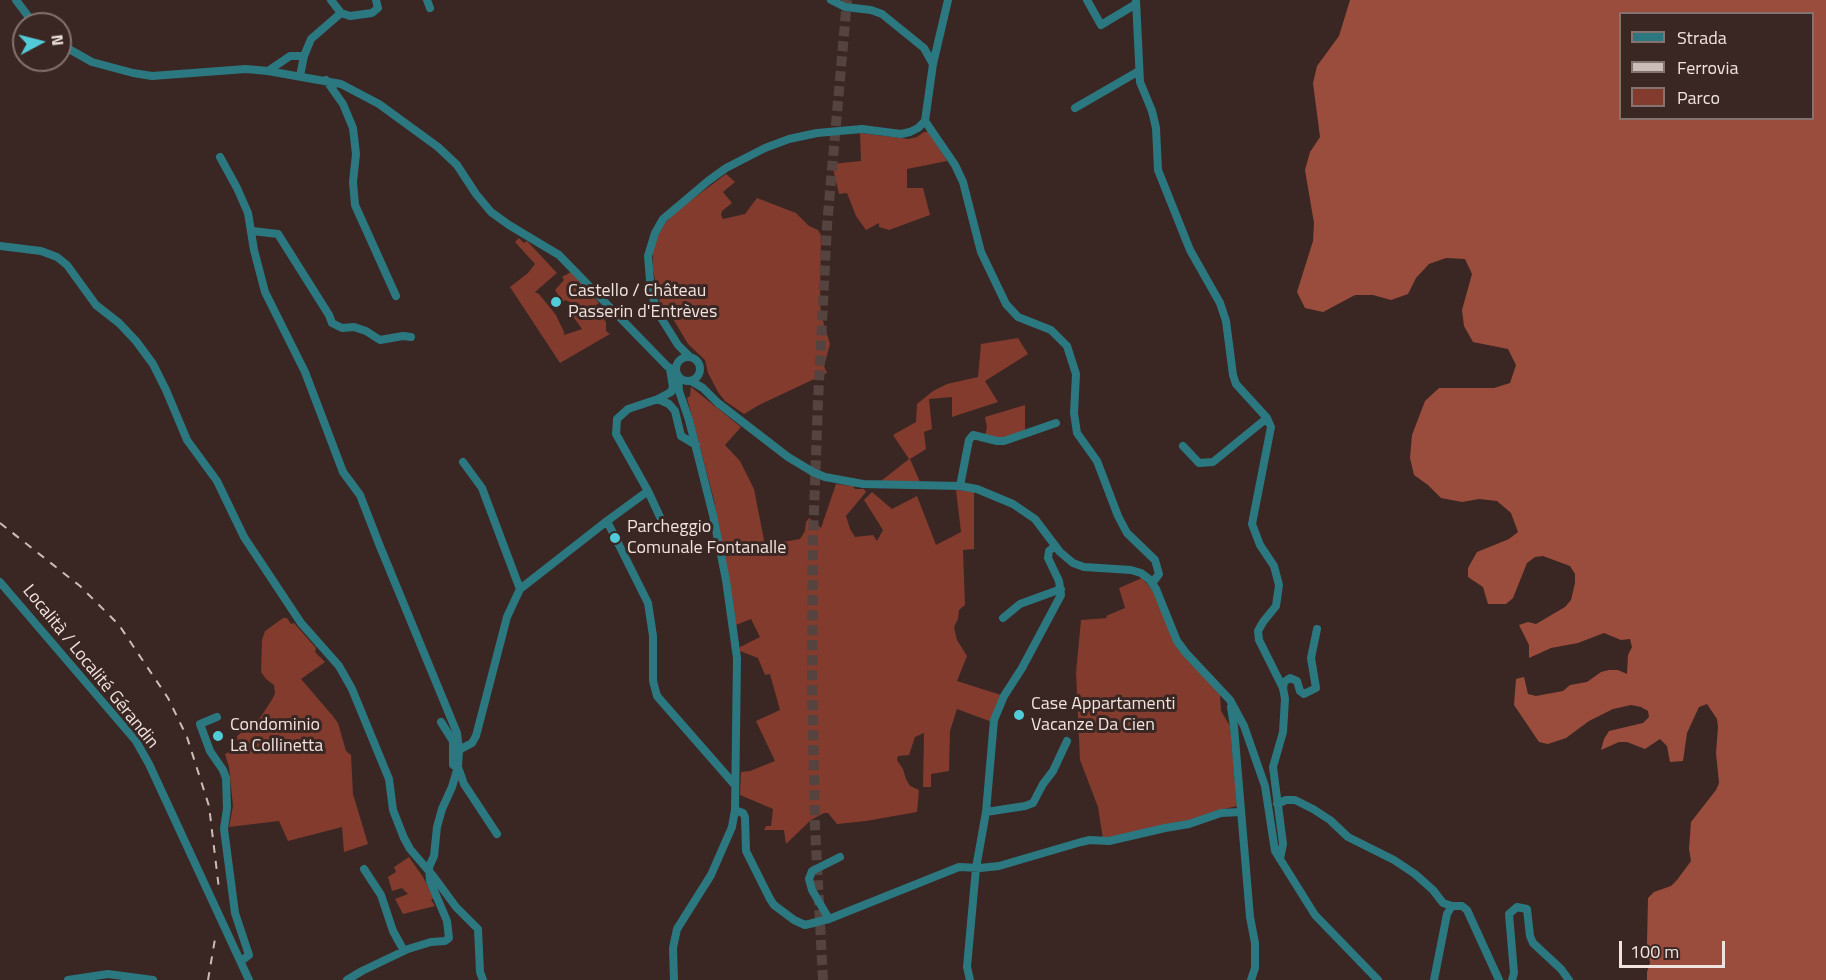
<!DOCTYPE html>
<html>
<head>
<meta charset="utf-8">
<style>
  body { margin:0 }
  #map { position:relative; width:1826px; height:980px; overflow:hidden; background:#3a2723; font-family:"Titillium Web",sans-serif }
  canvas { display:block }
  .legend { position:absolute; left:1619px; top:12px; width:195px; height:108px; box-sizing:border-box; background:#3a2723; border:2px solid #83726e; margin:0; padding:8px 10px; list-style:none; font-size:18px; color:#f0e3df }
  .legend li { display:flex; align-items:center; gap:12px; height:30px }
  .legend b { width:30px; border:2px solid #83726e }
  .north { position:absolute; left:12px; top:12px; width:60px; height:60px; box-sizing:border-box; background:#3a2723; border:2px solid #83726e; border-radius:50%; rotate:83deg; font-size:16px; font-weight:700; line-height:24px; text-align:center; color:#f0e3df }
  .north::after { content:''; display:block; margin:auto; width:21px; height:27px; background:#52cbd9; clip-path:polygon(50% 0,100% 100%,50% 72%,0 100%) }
  .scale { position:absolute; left:1619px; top:941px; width:106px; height:27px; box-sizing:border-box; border:3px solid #f0e3df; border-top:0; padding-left:8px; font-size:18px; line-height:21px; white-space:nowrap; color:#f0e3df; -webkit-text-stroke:4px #3a2723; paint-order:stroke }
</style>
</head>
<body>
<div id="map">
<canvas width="1826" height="980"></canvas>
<ul class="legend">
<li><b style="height:8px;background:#2b7881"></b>Strada</li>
<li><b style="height:8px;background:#cbbcb8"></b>Ferrovia</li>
<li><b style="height:16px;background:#823b2d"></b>Parco</li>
</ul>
<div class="north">N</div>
<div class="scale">100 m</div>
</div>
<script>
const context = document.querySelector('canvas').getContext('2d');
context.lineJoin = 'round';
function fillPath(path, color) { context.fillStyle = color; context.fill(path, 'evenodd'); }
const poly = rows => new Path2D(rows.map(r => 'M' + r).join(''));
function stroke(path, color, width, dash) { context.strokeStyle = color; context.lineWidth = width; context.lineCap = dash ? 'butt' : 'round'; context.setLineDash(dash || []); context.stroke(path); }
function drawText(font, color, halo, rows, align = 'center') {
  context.font = font + ' "Titillium Web",sans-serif'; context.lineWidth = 6; context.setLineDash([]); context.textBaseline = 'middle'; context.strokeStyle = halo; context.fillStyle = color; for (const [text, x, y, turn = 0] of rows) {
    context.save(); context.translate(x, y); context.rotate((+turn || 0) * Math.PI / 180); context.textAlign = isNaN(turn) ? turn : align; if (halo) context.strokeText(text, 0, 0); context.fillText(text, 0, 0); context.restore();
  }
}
const green = poly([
  [924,132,929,132,947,161,907,169,907,188,923,188,930,215,889,230,879,227,879,223,866,230,856,216,847,193,839,194,832,164,861,161,860,133,909,139,917,137],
  [726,174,735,182,723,192,732,203,722,211,721,215,723,219,745,214,757,198,796,213,809,226,818,230,821,235,820,304,822,318,830,344,824,366,827,373,759,405,744,414,725,401,718,392,708,373,705,360,688,344,672,317,660,304,653,270,653,252,657,237,666,222,682,207],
  [519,238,524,243,527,241,557,273,535,292,539,294,556,315,564,332,564,335,582,329,572,315,574,313,574,309,570,302,565,300,563,302,555,290,564,280,562,277,571,272,599,303,594,307,606,322,606,331,610,334,560,363,510,287,528,273,535,264,515,242],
  [1018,338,1028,354,985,381,998,402,952,417,952,397,929,399,932,429,924,432,926,449,910,459,920,482,881,481,909,459,893,435,916,422,917,404,933,391,947,384,978,377,981,344],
  [691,387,741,427,725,445,740,461,754,489,765,545,800,539,805,531,806,522,809,518,821,528,836,484,853,486,855,489,864,489,866,492,846,516,850,529,855,537,873,535,877,541,883,530,864,500,872,492,892,509,917,496,936,545,961,532,956,490,974,491,974,549,963,550,965,605,959,610,958,619,954,627,957,640,967,656,957,681,1001,695,992,722,957,709,950,731,949,771,931,774,931,787,923,787,924,733,915,737,909,755,898,756,897,760,903,769,906,779,910,786,919,790,917,812,866,821,837,824,828,813,824,813,811,820,786,844,784,830,764,830,766,826,771,826,773,809,740,795,741,772,750,771,775,761,756,721,780,710,770,674,765,675,758,658,740,651,740,647,760,637,751,619,736,625,714,500,687,398,690,396],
  [1025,405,1025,431,1002,438,985,436,987,427,985,417],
  [1142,578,1154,592,1178,649,1220,694,1221,711,1230,726,1237,806,1216,811,1188,823,1103,839,1098,807,1080,760,1076,673,1081,620,1107,618,1106,616,1125,608,1119,588],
  [283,618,287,618,291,624,294,623,316,648,315,652,325,662,301,679,332,715,338,723,346,751,351,755,353,794,368,844,344,852,342,827,288,841,279,821,229,827,233,806,229,767,225,754,238,748,237,736,260,718,273,698,275,693,274,685,266,679,261,672,262,640,265,631],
  [409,857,423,877,434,898,431,900,435,906,403,914,395,899,408,894,402,888,392,891,388,877,396,872,394,867]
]);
const forest = poly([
  [1350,0,1826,0,1826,980,1647,980,1647,972,1650,963,1647,943,1648,898,1654,892,1671,886,1677,880,1691,861,1689,849,1691,822,1716,790,1719,783,1716,753,1718,727,1717,719,1707,704,1699,707,1687,733,1683,761,1670,762,1667,746,1660,739,1645,749,1627,742,1619,742,1601,750,1604,739,1609,731,1643,723,1649,717,1648,711,1641,707,1631,705,1613,709,1589,721,1566,738,1548,744,1539,742,1514,705,1516,679,1524,677,1528,694,1536,696,1563,691,1570,685,1587,682,1601,672,1609,670,1618,670,1627,674,1628,655,1632,647,1630,639,1621,640,1604,633,1578,643,1551,648,1529,658,1529,645,1519,625,1528,622,1536,624,1565,607,1571,600,1575,583,1575,574,1570,566,1543,556,1535,557,1527,563,1513,598,1506,604,1488,604,1483,587,1468,577,1468,568,1477,552,1509,539,1518,532,1511,513,1497,501,1479,499,1462,502,1441,498,1428,485,1414,475,1410,458,1412,435,1425,401,1439,388,1494,388,1510,383,1516,365,1508,349,1473,342,1464,326,1462,310,1472,274,1465,259,1446,258,1429,264,1416,278,1408,294,1391,300,1373,295,1355,295,1323,312,1305,308,1297,292,1313,241,1314,223,1305,170,1310,152,1320,137,1313,83,1317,66,1339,36],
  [1620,14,1812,14,1812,118,1620,118]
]);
const highwayTunnel = poly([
  [823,980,815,826,812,681,813,538,818,401,827,226,847,0]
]);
const minor = poly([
  [16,0,34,24],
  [331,0,341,13],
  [427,0,430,8],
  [831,0,845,7,871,10,882,14,924,48,933,64],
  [1087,0,1101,25,1136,4],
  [1136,0,1140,82,1152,111,1156,128,1158,170,1190,250,1220,303,1226,321,1233,375,1236,384,1267,418,1271,427,1252,524,1260,545,1274,566,1279,585,1276,606,1263,622,1258,631,1259,640,1283,688,1285,699,1283,732,1273,767,1283,844,1280,859],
  [60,44,92,62,133,73,152,76,246,69,268,71,341,84,379,104,438,147,457,165,476,194,491,212,509,225,559,255,667,366,676,372],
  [268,71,290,56,304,56,311,39,341,13,350,16,372,13,378,8,376,0],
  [300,76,304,56],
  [326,80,343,104,353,128,356,154,353,182,355,205,396,296],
  [1075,108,1139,71],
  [925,121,955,165,963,182,981,252,1006,304,1018,317,1051,330,1067,346,1076,374,1074,413,1077,433,1097,461,1118,516,1127,533,1155,560,1159,574,1153,582],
  [220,157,237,188,248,213,254,250,265,292,305,372,343,472,360,495,379,544,457,733,459,750,458,767,452,787,442,809,437,827,434,856,429,867,430,881,447,921,449,938,445,941,431,942,408,949,362,971,347,980],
  [252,231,278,234,329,315,332,323,342,328,354,327,366,331,380,340,403,336,411,337],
  [0,246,41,251,57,257,67,265,96,305,119,323,136,341,153,364,166,390,187,440,217,481,244,537,301,623,339,666,352,689,389,779,393,810,404,838,410,849,434,877,456,907,478,929,480,972,483,980],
  '676 369a12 12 0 1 1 24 0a12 12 0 1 1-24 0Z',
  [690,357,678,345,658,313,651,292,648,256,655,233,663,219,708,181,726,168,765,148,789,139,817,133,862,129,901,134,910,132,918,128,925,121,933,64,948,0],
  [691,381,703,388,718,403,788,457,813,472,825,477,863,484,960,486,977,489,1013,504,1035,519,1060,552,1073,563,1084,567,1131,570,1141,573,1149,579,1156,589,1177,641,1186,653,1230,700,1244,726,1265,786,1275,851,1315,915,1378,980],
  [658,399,669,404,675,411,681,436,696,445],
  [1183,446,1199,463,1213,462,1267,418],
  [463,462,482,488,520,589],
  [960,486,969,440,973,435,997,441,1004,441,1056,423],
  [648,491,616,434,617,419,628,409,658,399,671,392,673,387,670,369],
  [607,521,648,491,660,517],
  [0,582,136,741,149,764,249,980],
  [1003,618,1020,604,1061,589],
  [1283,688,1284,682,1290,678,1297,681,1300,691,1304,694,1316,688,1311,658,1317,629],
  [1231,707,1234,727,1250,917,1255,943,1255,968,1251,980],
  [217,717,200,724,210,751,223,770,226,778,227,808,224,829,235,913,249,955,241,961],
  [441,722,453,741,453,765,458,767,464,784,497,834],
  [459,750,472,743,476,736,507,617,520,589,607,521,648,603,653,636,653,681,657,696,734,784],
  [1277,804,1286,800,1295,800,1313,809,1330,820,1348,837,1394,860,1415,874,1433,890,1443,903,1452,906],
  [735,810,743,813,745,817,746,851,770,899,774,905,794,920,805,925,829,919,959,867,980,868,999,866,1081,842,1090,840,1109,841,1165,828,1189,824,1221,813,1241,812],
  [986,812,1025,806,1033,803,1043,784,1053,771,1067,741],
  [364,869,381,895,393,931,404,951],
  [829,919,812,890,809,879,812,871,840,857],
  [68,980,108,974,153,980],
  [674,980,673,948,677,929,711,875,732,827,735,810,737,658,726,580,713,515,689,420,679,391,678,377],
  [970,980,967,967,976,868,986,812,994,720,1004,696,1022,668,1061,595,1059,581,1048,558,1049,551,1055,546],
  [1434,980,1447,914,1452,906,1462,906,1467,910,1499,980],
  [1512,980,1514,973,1509,914,1517,907,1527,909,1530,936,1533,943,1561,969,1569,980]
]);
const rail = poly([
  [0,523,80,586,119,625,168,698,187,737,209,806,219,889],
  [208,980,216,933]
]);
const markers = [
  [556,302,6,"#52cbd9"],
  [615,538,6,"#52cbd9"],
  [1019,715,6,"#52cbd9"],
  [218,736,6,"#52cbd9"]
];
const poiNames = [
  ["Castello / Château",568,292],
  ["Passerin d'Entrèves",568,313],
  ["Parcheggio",627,528],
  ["Comunale Fontanalle",627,549],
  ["Case Appartamenti",1031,705],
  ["Vacanze Da Cien",1031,726],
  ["Condominio",230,726],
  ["La Collinetta",230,747]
];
const streetNames = [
  ["Località / Localité Gérandin",90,667,51]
];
fillPath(green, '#823b2d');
fillPath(forest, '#9a4d3d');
stroke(highwayTunnel, '#55433f', 10, [10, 5]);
stroke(minor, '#2b7881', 8);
stroke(rail, '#cbbcb8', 2, [8, 8]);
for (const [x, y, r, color] of markers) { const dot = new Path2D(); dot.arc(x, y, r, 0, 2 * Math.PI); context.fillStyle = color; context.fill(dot); stroke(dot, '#3a2723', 2); }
drawText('18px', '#f0e3df', '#3a2723', poiNames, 'left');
drawText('18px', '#f0e3df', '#3a2723', streetNames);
</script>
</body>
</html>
